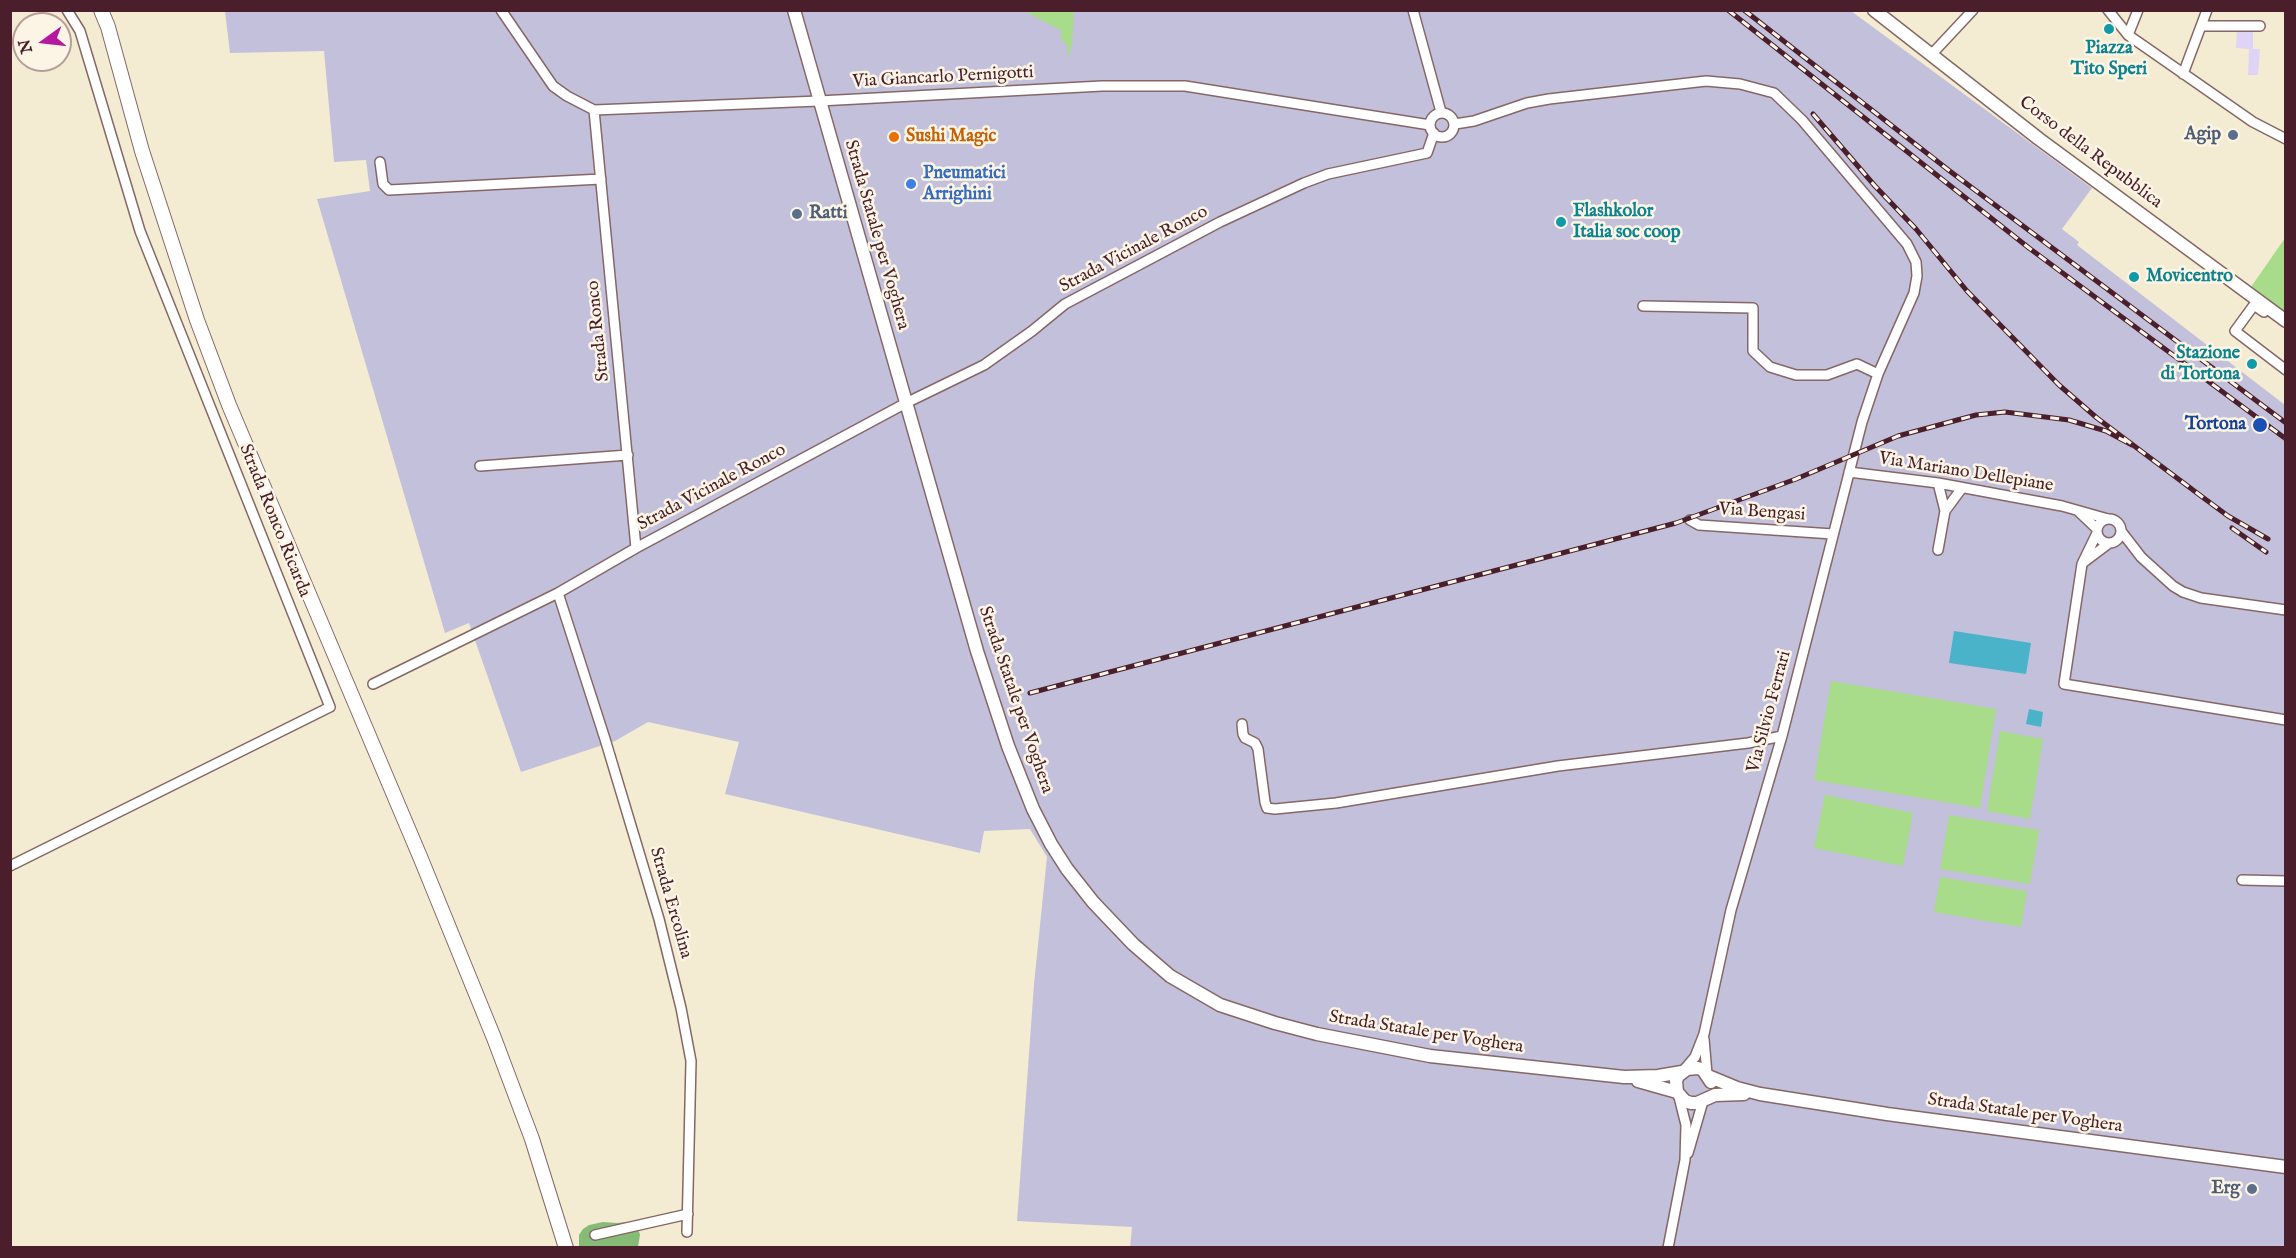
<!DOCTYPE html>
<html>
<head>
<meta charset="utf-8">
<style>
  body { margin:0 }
  #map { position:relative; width:2296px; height:1258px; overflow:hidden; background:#f3ecd2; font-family:"IM FELL English",serif }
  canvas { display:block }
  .frame { position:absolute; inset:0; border:12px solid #4a1f2b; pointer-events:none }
  .north { position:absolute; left:12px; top:12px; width:60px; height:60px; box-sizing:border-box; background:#fcf5e5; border:2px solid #b59f9b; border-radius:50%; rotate:255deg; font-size:16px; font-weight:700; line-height:24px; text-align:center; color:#4a1f2b }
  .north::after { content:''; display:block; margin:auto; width:21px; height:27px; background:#b5179e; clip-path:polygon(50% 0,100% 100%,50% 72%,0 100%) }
</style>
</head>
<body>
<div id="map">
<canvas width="2296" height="1258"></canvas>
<div class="frame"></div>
<div class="north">N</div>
</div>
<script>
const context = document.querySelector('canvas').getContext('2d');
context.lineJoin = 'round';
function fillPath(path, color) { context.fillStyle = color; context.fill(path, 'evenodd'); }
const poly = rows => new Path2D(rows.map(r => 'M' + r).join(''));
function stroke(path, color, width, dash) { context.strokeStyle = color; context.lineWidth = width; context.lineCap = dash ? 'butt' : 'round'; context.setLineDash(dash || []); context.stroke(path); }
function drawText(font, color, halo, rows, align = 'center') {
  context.font = font + ' "IM FELL English",serif'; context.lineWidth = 5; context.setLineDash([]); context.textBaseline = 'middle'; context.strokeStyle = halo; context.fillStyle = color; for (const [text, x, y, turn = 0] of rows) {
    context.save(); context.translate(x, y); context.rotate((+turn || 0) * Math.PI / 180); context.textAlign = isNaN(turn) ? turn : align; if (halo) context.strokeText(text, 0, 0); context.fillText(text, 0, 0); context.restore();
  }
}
const built = poly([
  [2237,29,2253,29,2253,49,2260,49,2258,75,2248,75,2249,49,2236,48]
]);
const industrial = poly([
  [225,11,1851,11,2092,188,2062,229,2079,242,2077,245,2285,405,2285,1247,1130,1248,1132,1227,1017,1221,1034,984,1047,857,1030,829,984,831,980,853,725,794,739,742,648,722,615,741,521,772,469,623,445,633,317,199,370,191,366,160,334,162,324,51,230,53]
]);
const green = poly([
  [1024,11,1074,11,1072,45,1068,58,1067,45,1060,37,1062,31],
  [2285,238,2285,312,2251,287],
  [1831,681,1996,709,1980,808,1814,780],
  [2000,731,2043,739,2030,819,1987,811],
  [1825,795,1913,813,1903,866,1814,848],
  [1949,815,2039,830,2030,884,1940,869],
  [1940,877,2027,891,2021,927,1934,912]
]);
const forest = poly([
  [636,1221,640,1235,638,1247,579,1247,579,1235,583,1229,589,1225,603,1222,617,1223]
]);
const water = poly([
  [1954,631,2031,643,2026,674,1949,663],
  [2029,709,2043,712,2041,727,2026,724]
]);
const street = poly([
  [501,10,553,86,567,96,594,110,819,101,1102,86,1185,86,1430,125],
  [1413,10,1441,112],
  [2108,10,2128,35,2253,122,2286,139],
  [2201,26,2260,26],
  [2128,35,2138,10],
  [1931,55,1973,10],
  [2183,74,2207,10],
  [594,110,636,548],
  '1430 125a12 12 0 1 1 24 0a12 12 0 1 1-24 0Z',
  [1455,124,1474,121,1527,103,1549,99,1706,81,1740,84,1774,93,1802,120,1907,244,1916,262,1917,276,1914,293,1878,374,1862,422,1782,736,1731,910,1704,1034,1695,1057,1684,1070],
  [380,162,383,184,389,190,601,179],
  [1643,306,1753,308,1753,351,1770,367,1796,375,1827,375,1857,364,1878,374],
  [2264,312,2254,305,2235,331,2286,370],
  [480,466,628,455],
  [1849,472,1938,483,2062,506,2108,519],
  [1938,483,1945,511,1938,550],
  [1945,511,1962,488],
  [2078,511,2097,529],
  '2097 531a12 12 0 1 1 24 0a12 12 0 1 1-24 0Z',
  [1690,520,1699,525,1833,534],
  [2121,531,2141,557,2173,586,2183,592,2201,598,2286,610],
  [2097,533,2082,564,2064,684,2286,720],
  [2084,562,2108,544],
  [558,593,605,739,659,919,681,1008,691,1061,687,1232],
  [373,684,558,593,636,548,906,403,984,365,1032,331,1065,304,1220,222,1304,183,1328,174,1427,153,1434,133],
  [1242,724,1243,734,1245,738,1255,743,1258,749,1265,802,1267,808,1275,809,1336,803,1558,766,1748,743,1782,736],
  [10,866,330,707,140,231,80,31,67,10],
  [2242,880,2286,881],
  [1704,1039,1707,1074],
  [1688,1153,1703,1101],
  [595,1235,688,1214],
  [1668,1248,1685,1160,1686,1125,1679,1097]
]);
const secondary = poly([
  [794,10,977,651,1008,746,1033,809,1051,844,1067,869,1093,902,1133,944,1170,976,1220,1005,1275,1023,1317,1034,1430,1056,1624,1077,1658,1076,1682,1072],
  [1874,10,2039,139,2286,321],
  [1708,1076,1737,1088,1760,1094,1887,1114,2286,1167],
  [1638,1081,1677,1092,1685,1101,1691,1103,1697,1103,1715,1095,1744,1094],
  [1677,1092,1676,1081,1678,1076,1687,1069,1698,1068,1703,1070,1711,1082]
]);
const primary = poly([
  [101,10,108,27,142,151,197,320,229,405,421,859,494,1038,532,1139,566,1248]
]);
const rail = poly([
  [1728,10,2029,248,2286,439],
  [1744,10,1951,172,2286,423],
  [1813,114,1875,186,1916,229,1967,291,2059,385,2097,418,2201,496,2228,516,2268,539],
  [2232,528,2266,552],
  [1030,693,1676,523,1796,479,1898,436,1976,415,2005,412,2069,420,2106,431,2132,445]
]);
const markers = [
  [2109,29,6,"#0f9aa8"],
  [2233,135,6,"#5c6f8a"],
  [894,137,6,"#e8710a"],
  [911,184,6,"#3f7fe0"],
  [797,214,6,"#5c6f8a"],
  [1561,222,6,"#0f9aa8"],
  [2134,277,6,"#0f9aa8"],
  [2252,364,6,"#0f9aa8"],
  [2260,425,8,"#1a4fb4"],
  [2252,1189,6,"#5c6f8a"]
];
const cultureNames = [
  ["Piazza",2109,49,"center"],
  ["Tito Speri",2109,70,"center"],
  ["Flashkolor",1573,212],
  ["Italia soc coop",1573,233],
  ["Movicentro",2146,277],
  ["Stazione",2240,354,"right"],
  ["di Tortona",2240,375,"right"]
];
const streetNames = [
  ["Via Giancarlo Pernigotti",943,78,-3],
  ["Corso della Repubblica",2090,153,37],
  ["Strada Statale per Voghera",876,235,74],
  ["Strada Vicinale Ronco",1134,250,-28],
  ["Strada Ronco",599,331,-96],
  ["Via Mariano Dellepiane",1966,473,9],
  ["Strada Vicinale Ronco",712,488,-28],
  ["Via Bengasi",1762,513,4],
  ["Strada Ronco Ricarda",274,521,68],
  ["Strada Statale per Voghera",1015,700,71],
  ["Via Silvio Ferrari",1770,712,-75],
  ["Strada Ercolina",670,903,74],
  ["Strada Statale per Voghera",1426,1033,9],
  ["Strada Statale per Voghera",2025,1114,8]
];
const serviceNames = [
  ["Agip",2221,135],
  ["Ratti",809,214,"left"],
  ["Erg",2240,1189]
];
const foodNames = [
  ["Sushi Magic",906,137]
];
const shopNames = [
  ["Pneumatici",923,174],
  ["Arrighini",923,195]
];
const transitNames = [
  ["Tortona",2246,425]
];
fillPath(built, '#dfd4f5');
fillPath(industrial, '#c3c0db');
fillPath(green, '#a8db8a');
fillPath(forest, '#86bb76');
fillPath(water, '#4bb3c9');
stroke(street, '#856765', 12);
stroke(secondary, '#856765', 15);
stroke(primary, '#856765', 16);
stroke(street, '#fff', 9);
stroke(secondary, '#fff', 12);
stroke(primary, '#fff', 14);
stroke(rail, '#4a1f2b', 5);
stroke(rail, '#fcf5e5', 3, [9]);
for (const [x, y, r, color] of markers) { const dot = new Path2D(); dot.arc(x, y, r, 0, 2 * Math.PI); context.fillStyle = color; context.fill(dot); stroke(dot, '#fcf5e5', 2); }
drawText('bold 18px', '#0d838f', '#fcf5e5', cultureNames, 'left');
drawText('18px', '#4a1f2b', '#fcf5e5', streetNames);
drawText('bold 18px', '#4e5e75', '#fcf5e5', serviceNames, 'right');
drawText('bold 18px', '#c56008', '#fcf5e5', foodNames, 'left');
drawText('bold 18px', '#366cbe', '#fcf5e5', shopNames, 'left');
drawText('bold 18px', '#164399', '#fcf5e5', transitNames, 'right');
</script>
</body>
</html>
